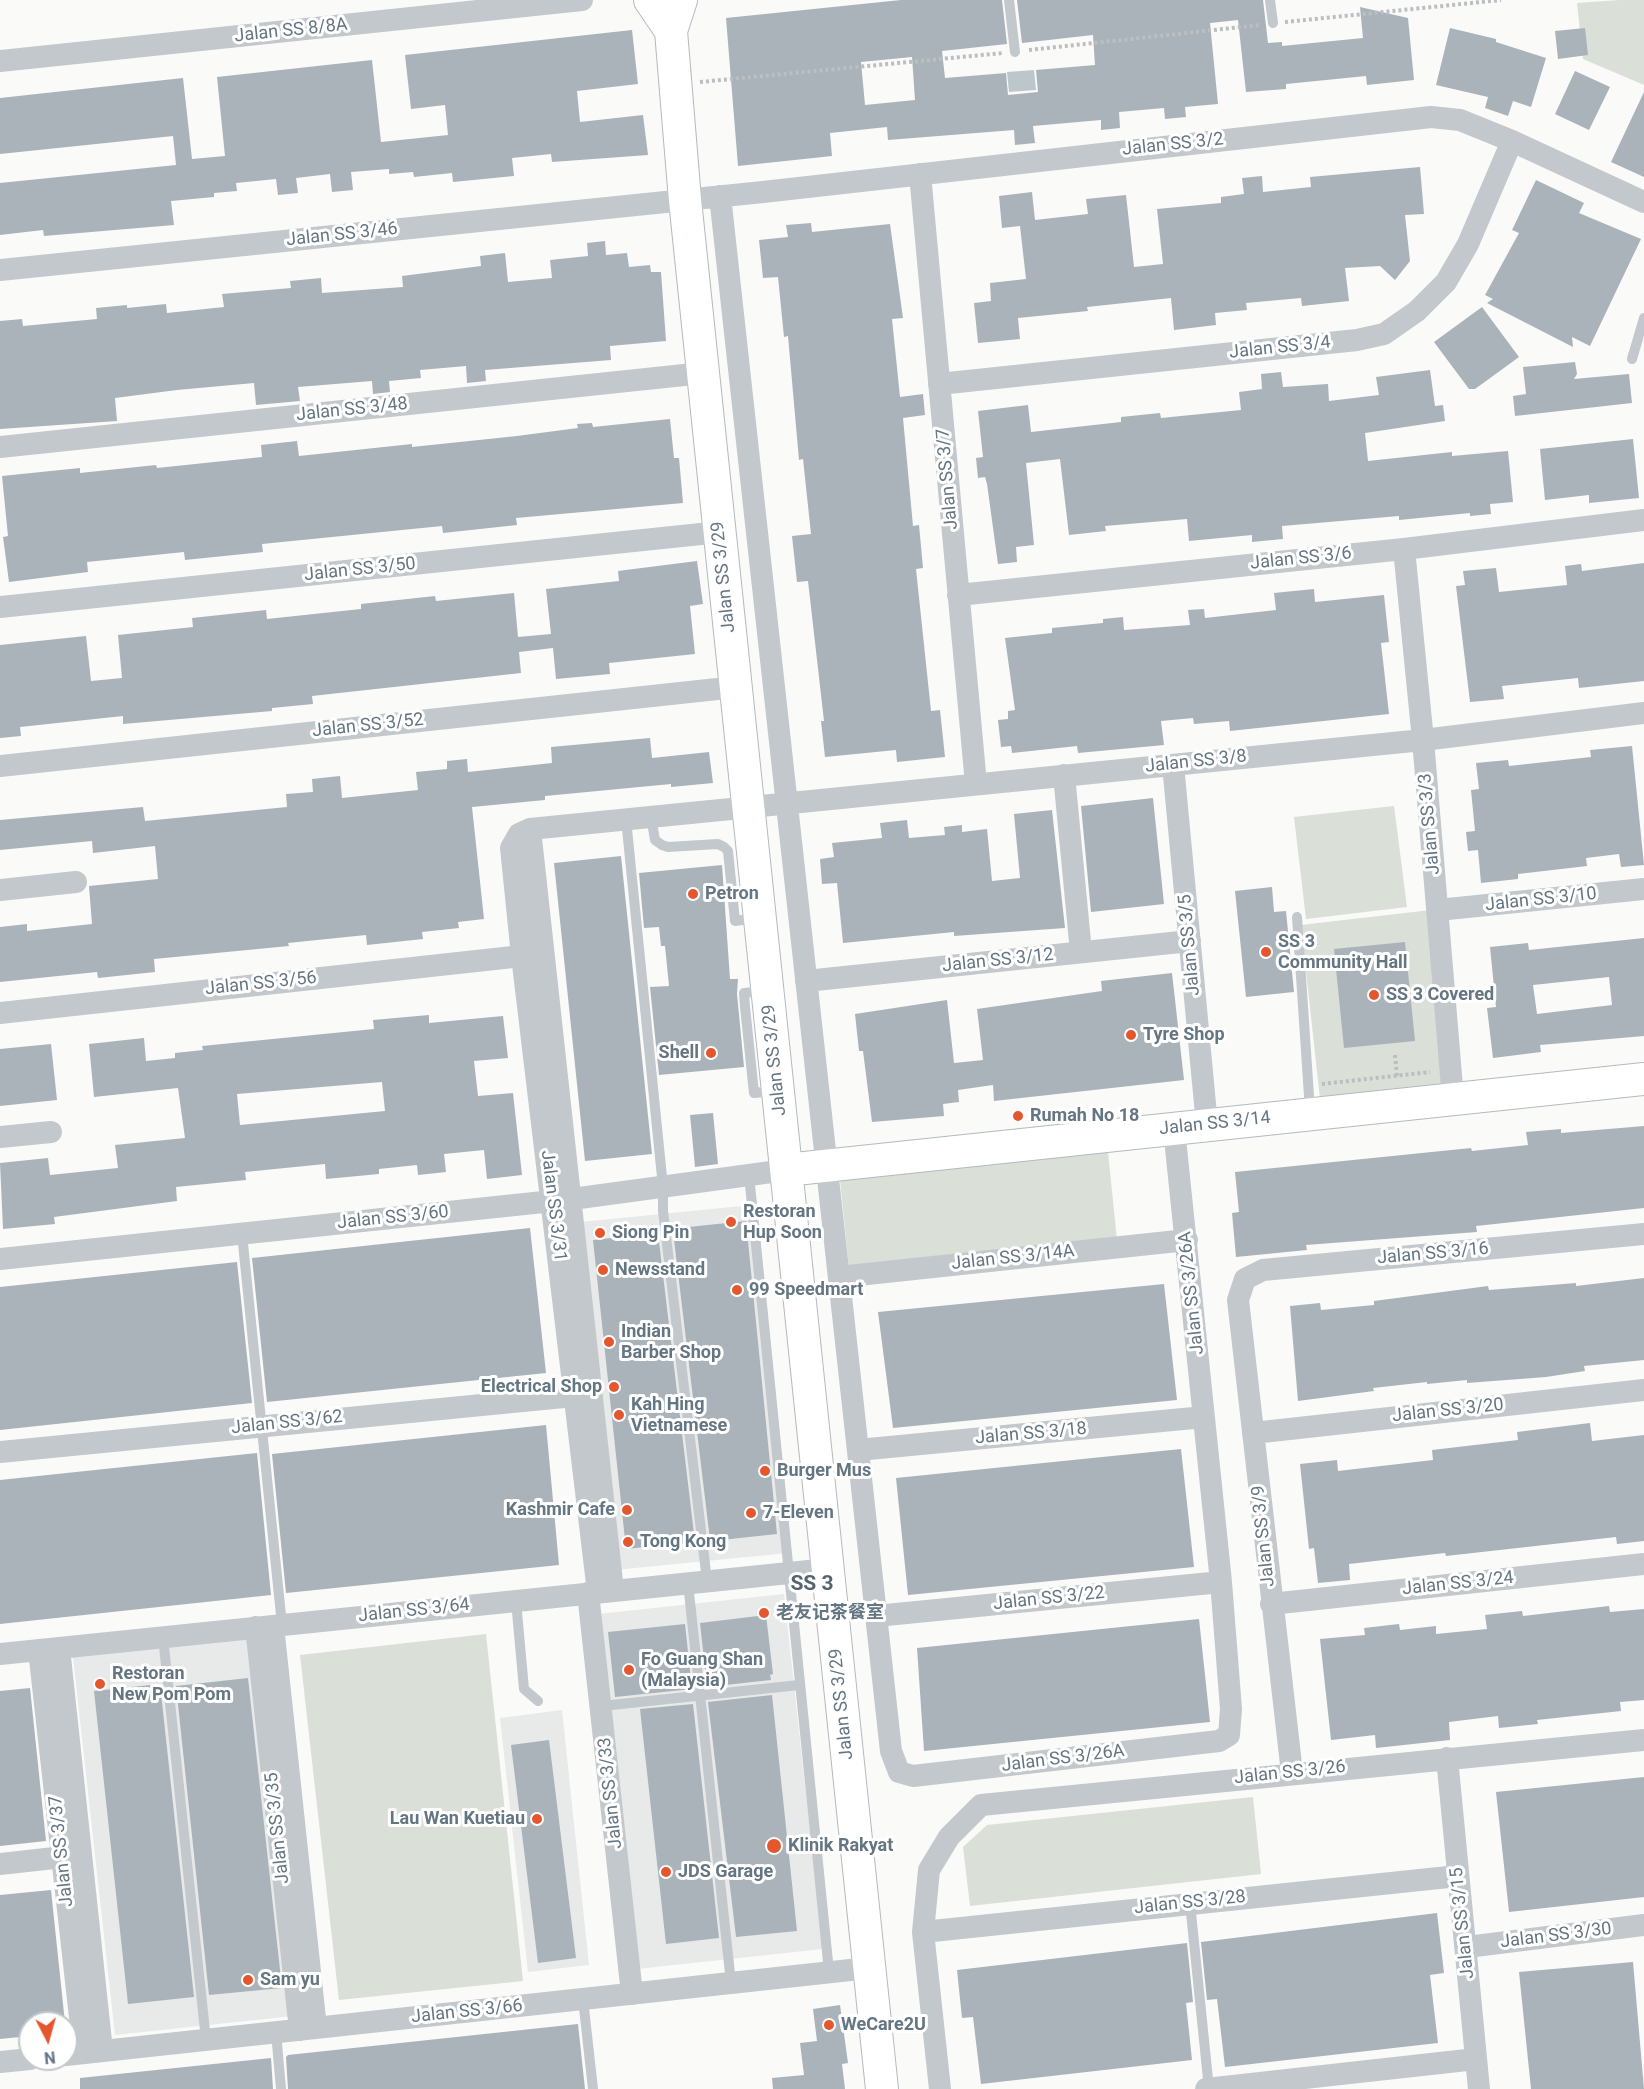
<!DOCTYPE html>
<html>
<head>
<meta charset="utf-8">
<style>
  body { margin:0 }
  #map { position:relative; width:1644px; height:2089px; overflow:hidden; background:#fafaf8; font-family:Roboto,sans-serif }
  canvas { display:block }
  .north { position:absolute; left:18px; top:2011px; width:60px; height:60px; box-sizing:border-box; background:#fff; border:2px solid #c1c8cd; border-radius:50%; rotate:174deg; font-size:16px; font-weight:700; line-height:24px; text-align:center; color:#657683 }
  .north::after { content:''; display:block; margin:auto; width:21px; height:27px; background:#e4572e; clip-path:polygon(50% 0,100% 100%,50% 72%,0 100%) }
</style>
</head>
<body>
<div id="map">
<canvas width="1644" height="2089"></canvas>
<div class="north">N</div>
</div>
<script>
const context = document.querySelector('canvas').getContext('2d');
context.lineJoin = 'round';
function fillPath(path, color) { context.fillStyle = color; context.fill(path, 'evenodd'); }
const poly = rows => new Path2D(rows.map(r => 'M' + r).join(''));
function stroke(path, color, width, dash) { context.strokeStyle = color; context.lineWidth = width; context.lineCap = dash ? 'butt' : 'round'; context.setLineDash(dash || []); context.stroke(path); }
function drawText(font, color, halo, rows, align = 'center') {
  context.font = font + ' Roboto,"Noto Sans SC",sans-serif'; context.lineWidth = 6; context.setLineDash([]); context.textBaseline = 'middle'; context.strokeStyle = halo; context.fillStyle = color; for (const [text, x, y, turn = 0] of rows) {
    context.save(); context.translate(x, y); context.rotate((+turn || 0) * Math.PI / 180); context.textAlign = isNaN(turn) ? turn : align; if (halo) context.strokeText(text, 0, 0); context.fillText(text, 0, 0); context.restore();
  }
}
const built = poly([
  [752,1205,788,1553,615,1570,580,1222],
  [784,1594,823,1949,637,1969,598,1614],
  [252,1637,293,2016,115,2035,73,1657],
  [562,1710,589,1965,528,1972,500,1718]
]);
const green = poly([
  [1620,0,1644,0,1644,85,1583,59,1577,3],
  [1394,806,1407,907,1306,919,1294,817],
  [1431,910,1450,1084,1320,1099,1301,925],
  [1108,1152,1117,1240,849,1268,840,1180],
  [486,1634,523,1981,339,2000,300,1655],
  [1253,1797,1261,1874,970,1906,963,1847,987,1825]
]);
const water = poly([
  [1034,70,1036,90,1009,92,1007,72]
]);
const building = poly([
  [901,0,1002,0,1007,44,942,51,945,78,1006,73,1008,95,1038,92,1036,70,1095,65,1093,35,1022,43,1017,0,1263,0,1268,43,1282,42,1282,46,1363,38,1360,7,1408,18,1414,80,1367,85,1366,76,1286,84,1286,89,1246,92,1238,20,1210,23,1218,104,1185,107,1186,117,1165,119,1164,108,1119,112,1120,128,1101,130,1101,120,1033,126,1035,143,1015,145,1014,130,888,140,887,127,830,133,832,156,738,166,726,18],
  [912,57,915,100,865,105,861,62],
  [1450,28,1496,39,1496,42,1546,58,1531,107,1513,101,1508,116,1485,108,1488,97,1436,85],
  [1585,28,1588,55,1558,59,1555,31],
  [632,30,638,84,577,91,580,122,643,115,648,155,552,162,551,154,512,158,514,176,453,182,452,173,414,177,413,172,389,174,389,169,351,172,353,190,332,192,330,174,296,178,298,193,278,195,276,179,236,183,237,191,214,193,214,197,171,201,174,225,44,236,43,230,0,235,0,183,176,165,173,136,0,154,0,98,183,78,192,159,225,156,217,77,372,60,381,142,448,135,445,105,411,109,405,55],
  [1575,71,1610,87,1589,130,1555,114],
  [1644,92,1644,177,1611,162],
  [1420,167,1424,214,1405,215,1410,261,1395,280,1380,266,1345,268,1349,301,1302,306,1301,298,1246,303,1247,310,1215,313,1216,325,1174,330,1171,298,1087,307,1088,311,1018,318,1020,339,978,343,974,303,991,301,990,283,1026,279,1020,226,1002,228,999,196,1032,192,1035,220,1088,214,1086,199,1126,195,1134,267,1163,264,1157,209,1221,203,1221,197,1244,194,1242,178,1262,176,1263,192,1311,187,1310,177],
  [1536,180,1584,203,1579,213,1641,239,1590,346,1572,337,1573,347,1487,303,1493,299,1485,295,1519,233,1512,230],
  [811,223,812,232,890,224,903,318,892,319,900,397,923,394,925,415,903,418,913,526,919,525,923,568,916,569,931,711,940,710,945,757,897,762,896,750,825,757,821,721,824,721,808,581,797,582,792,536,811,534,803,459,799,460,788,336,784,337,778,277,763,278,759,240,788,237,786,225],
  [605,241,606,255,627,253,629,267,650,265,651,272,661,272,666,341,610,346,611,360,485,370,486,381,467,383,466,366,420,370,421,378,389,381,390,392,373,394,372,381,298,387,300,401,256,405,254,383,177,390,115,398,117,421,0,429,0,321,22,319,23,326,97,319,96,308,127,305,127,308,166,304,167,313,224,307,222,294,291,288,290,281,321,278,322,293,403,287,402,276,481,266,480,256,505,253,508,282,552,278,550,260,588,256,587,243],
  [1482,307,1519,357,1475,389,1469,389,1434,342],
  [1575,362,1577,374,1574,379,1629,374,1632,403,1515,416,1513,396,1526,394,1523,367],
  [1430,370,1435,406,1443,405,1445,421,1365,433,1368,461,1452,452,1452,456,1508,451,1513,502,1490,504,1491,514,1470,516,1470,513,1399,520,1399,516,1282,526,1283,539,1252,542,1252,535,1189,541,1187,519,1105,526,1106,531,1069,535,1060,459,1026,463,1034,545,1016,547,1017,562,998,564,987,484,985,477,978,478,976,458,983,457,978,411,1028,405,1031,432,1121,422,1121,417,1160,413,1161,418,1241,410,1239,392,1262,389,1261,374,1281,372,1283,387,1328,384,1329,401,1379,395,1376,377],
  [670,419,674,458,679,458,683,503,516,518,517,525,443,533,442,526,262,544,263,552,185,560,184,552,87,562,88,572,9,582,3,537,8,536,2,476,80,468,80,473,156,465,157,468,262,457,261,445,297,441,299,456,412,444,412,447,517,436,578,428,577,424,592,423,593,427],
  [1633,439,1639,498,1589,503,1589,495,1545,500,1540,449],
  [697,561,703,604,690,606,695,654,609,663,610,674,556,679,553,648,519,652,521,673,312,696,313,704,272,708,272,711,123,724,123,716,20,727,21,736,0,738,0,645,86,636,91,681,122,678,118,635,193,627,192,618,266,610,267,619,361,609,361,604,435,596,436,601,514,593,518,637,551,634,546,589,619,581,618,571],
  [1644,563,1644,681,1579,688,1578,678,1502,686,1504,699,1470,702,1456,586,1465,585,1463,571,1496,568,1499,592,1567,585,1565,566,1581,564,1582,571],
  [1314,589,1315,602,1384,595,1389,642,1381,643,1389,714,1230,731,1229,721,1194,724,1193,718,1161,721,1164,745,1078,753,1077,746,1012,753,1011,746,1001,747,998,720,1008,719,1008,711,1015,710,1005,638,1052,633,1052,628,1103,623,1103,619,1123,617,1124,630,1190,625,1188,610,1204,609,1205,618,1276,610,1274,593],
  [650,738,652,758,709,752,713,783,671,787,671,784,545,796,545,800,472,807,484,919,458,922,459,928,422,932,423,939,367,945,366,935,288,943,289,946,154,959,155,972,98,978,97,972,0,982,0,927,27,924,27,931,92,924,89,886,158,879,155,846,93,853,92,841,0,850,0,820,143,807,145,821,287,807,286,794,313,792,312,779,340,776,342,798,418,790,416,772,447,769,447,761,467,759,468,772,552,763,551,747],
  [1632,746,1644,865,1621,867,1619,854,1586,858,1587,866,1518,874,1518,879,1481,883,1478,850,1468,851,1466,832,1475,831,1471,790,1479,789,1476,763,1508,760,1509,766,1591,757,1590,750],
  [1153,798,1164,904,1091,912,1081,806],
  [1052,810,1065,928,954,936,954,932,843,943,837,883,822,884,820,859,834,857,832,843,882,838,880,823,907,820,909,838,945,835,944,827,962,825,962,832,987,829,992,881,1020,878,1014,814],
  [621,856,652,1154,585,1161,554,863],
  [722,865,730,979,738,979,737,994,744,1067,659,1075,650,987,669,986,665,946,661,946,659,927,644,928,639,873],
  [1272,887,1274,912,1286,911,1294,992,1246,997,1235,891],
  [1644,938,1644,1036,1540,1045,1541,1052,1493,1058,1487,1008,1496,1007,1490,947,1528,943,1529,950],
  [1609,977,1612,1005,1537,1014,1533,985],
  [1405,942,1415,1041,1344,1048,1334,949],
  [1172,973,1184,1080,994,1101,993,1085,958,1090,959,1102,943,1104,944,1116,872,1122,863,1051,859,1051,855,1014,947,1000,954,1063,983,1060,977,1009,1102,991,1101,981],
  [429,1015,429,1023,503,1016,508,1058,474,1061,478,1096,513,1093,522,1175,487,1179,484,1150,444,1154,446,1172,418,1175,417,1165,379,1169,379,1174,326,1179,325,1164,245,1172,246,1180,176,1187,177,1201,54,1217,55,1224,3,1229,0,1163,48,1158,50,1175,118,1168,115,1145,185,1138,178,1088,94,1097,89,1044,144,1038,146,1061,175,1058,175,1053,203,1050,202,1046,374,1029,373,1020],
  [382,1082,385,1111,240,1125,237,1094],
  [51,1044,57,1100,0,1106,0,1049],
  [713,1113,718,1164,695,1167,690,1115],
  [1644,1126,1644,1208,1476,1226,1477,1232,1306,1245,1307,1250,1236,1257,1232,1213,1239,1212,1235,1172,1471,1148,1472,1151,1528,1145,1526,1132,1561,1129,1561,1133],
  [746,1221,777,1534,712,1541,710,1540,673,1231,679,1230,679,1228],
  [530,1228,546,1373,267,1402,252,1258],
  [658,1233,695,1542,626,1549,593,1240],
  [237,1262,252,1403,0,1430,0,1287],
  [1644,1278,1644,1360,1584,1366,1585,1371,1546,1377,1467,1383,1467,1380,1427,1384,1427,1382,1373,1388,1374,1391,1298,1401,1290,1306,1320,1303,1321,1310,1374,1305,1374,1301,1488,1286,1489,1290,1576,1283,1576,1286],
  [1164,1284,1177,1400,893,1428,878,1312],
  [1590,1423,1592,1441,1644,1435,1644,1541,1617,1544,1616,1537,1446,1556,1445,1553,1349,1564,1350,1580,1318,1583,1314,1548,1309,1549,1300,1464,1337,1460,1338,1471,1433,1460,1432,1450,1518,1440,1517,1432],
  [546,1425,559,1565,286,1593,272,1454],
  [1181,1449,1194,1567,908,1595,896,1478],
  [257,1453,271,1595,0,1624,0,1480],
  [1609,1606,1610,1612,1644,1609,1644,1700,1620,1702,1621,1711,1537,1720,1538,1724,1499,1728,1498,1716,1449,1722,1450,1740,1376,1748,1375,1735,1331,1740,1320,1639,1365,1635,1364,1628,1399,1624,1400,1630,1436,1626,1436,1634,1487,1629,1485,1615,1522,1611,1523,1616],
  [766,1615,773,1674,770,1675,771,1680,707,1687,700,1623],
  [1199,1619,1210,1722,924,1751,917,1648],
  [685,1624,692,1689,615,1697,608,1632],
  [248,1678,282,1988,209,1995,176,1686],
  [160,1684,194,1997,128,2004,94,1691],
  [30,1688,46,1841,0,1846,0,1691],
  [772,1695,797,1931,736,1937,708,1702],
  [693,1704,719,1938,666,1944,640,1709],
  [549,1740,576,1958,538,1963,511,1745],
  [1644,1777,1644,1897,1509,1912,1496,1792],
  [51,1890,65,2023,30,2023,30,2036,0,2039,0,1895],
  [1437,1913,1444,1973,1430,1975,1438,2043,1225,2067,1217,1999,1207,2000,1201,1942],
  [1187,1943,1193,2002,1186,2003,1192,2060,981,2084,973,2017,962,2018,957,1970],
  [1633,1962,1644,2089,1531,2089,1519,1972],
  [840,2005,848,2063,842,2064,845,2089,773,2089,772,2078,804,2075,800,2043,817,2041,813,2009],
  [578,2024,585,2089,288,2089,286,2057,288,2055],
  [271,2058,273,2089,80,2089,80,2078]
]);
const path = poly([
  [1285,22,1501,0],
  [1029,50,1260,25],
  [700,82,1003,53],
  [1395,1055,1397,1076],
  [1322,1084,1430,1072]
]);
const lane = poly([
  [1009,0,1015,52],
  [1270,0,1273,23],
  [1632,359,1644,318],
  [651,817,655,840,662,845,668,847,718,844,724,847,728,851,735,921,757,918],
  [626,819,663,1187,663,1211,707,1581],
  [1297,917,1310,1111],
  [765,991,744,993,745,1007,754,1093,774,1091],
  [749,1175,829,1972],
  [242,1234,282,1625],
  [688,1583,731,1983],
  [516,1601,524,1689,538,1701],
  [163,1637,206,2040],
  [602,1706,799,1685],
  [1190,1903,1209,2089],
  [583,1999,593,2089],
  [276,2032,281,2089]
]);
const street = poly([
  [0,61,582,0],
  [920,174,976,784],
  [720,196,891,1751,899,1772,913,1776,1219,1741,1229,1735,1231,1709,1221,1582,1174,1129],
  [0,270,763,192,1431,117,1460,120,1512,141,1644,202],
  [939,384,1357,340,1384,334,1417,311,1446,282,1468,244,1512,141],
  [0,447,703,373],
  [1404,549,1423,740,1453,1099],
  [958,595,1404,549,1644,520],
  [0,607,720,532],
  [1173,765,1207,1125],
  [0,766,736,687],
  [1064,775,1081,952],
  [530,829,613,1591],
  [0,890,76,882],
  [1438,910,1644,889],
  [806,981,1190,941],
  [0,1013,522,956],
  [0,1137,51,1132],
  [0,1259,572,1199,786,1170],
  [839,1277,1187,1240],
  [1253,1433,1644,1390],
  [858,1450,1204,1417],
  [0,1452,574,1396],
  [598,1592,522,956,511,848,519,834,530,829,1423,740,1644,713],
  [588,1593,632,1994],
  [1271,1604,1644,1564],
  [876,1616,1221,1582],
  [273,1626,316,2028],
  [256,1627,300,2030],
  [59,1648,102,2051],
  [39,1650,84,2053],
  [0,1654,828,1569],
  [1447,1758,1479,2089],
  [1292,1773,1238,1300,1245,1279,1263,1270,1644,1234],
  [0,1864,63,1857],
  [923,1932,1458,1876],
  [1467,1947,1644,1925],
  [66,2055,869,1968],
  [0,2062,30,2059],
  [940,2089,923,1932,929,1870,949,1837,981,1805,1644,1740],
  [1206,2089,1476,2059]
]);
const secondary = poly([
  [650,0,671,31],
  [681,0,671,31,685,200,882,2089],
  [786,1170,1644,1079]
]);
const markers = [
  [693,894,6,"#e4572e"],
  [1266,952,6,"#e4572e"],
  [1374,995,6,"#e4572e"],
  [1131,1035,6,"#e4572e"],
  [711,1053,6,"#e4572e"],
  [1018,1116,6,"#e4572e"],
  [731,1222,6,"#e4572e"],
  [600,1233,6,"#e4572e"],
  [603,1270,6,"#e4572e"],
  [737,1290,6,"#e4572e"],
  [609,1342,6,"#e4572e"],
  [614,1387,6,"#e4572e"],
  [619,1415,6,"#e4572e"],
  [765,1471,6,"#e4572e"],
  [627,1510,6,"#e4572e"],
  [751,1513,6,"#e4572e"],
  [628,1542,6,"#e4572e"],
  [764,1613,6,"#e4572e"],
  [629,1670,6,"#e4572e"],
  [100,1684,6,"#e4572e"],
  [537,1819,6,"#e4572e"],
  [774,1846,8,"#e4572e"],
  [666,1872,6,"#e4572e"],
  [248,1980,6,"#e4572e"],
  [829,2025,6,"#e4572e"]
];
const streetNames = [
  ["Jalan SS 8/8A",291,31,-6],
  ["Jalan SS 3/2",1173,145,-6],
  ["Jalan SS 3/46",342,235,-6],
  ["Jalan SS 3/4",1280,348,-6],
  ["Jalan SS 3/48",352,410,-6],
  ["Jalan SS 3/7",948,479,-95],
  ["Jalan SS 3/6",1301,559,-6],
  ["Jalan SS 3/50",360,570,-6],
  ["Jalan SS 3/29",724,577,-96],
  ["Jalan SS 3/52",368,726,-6],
  ["Jalan SS 3/8",1196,762,-6],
  ["Jalan SS 3/3",1430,824,-95],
  ["Jalan SS 3/10",1541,900,-6],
  ["Jalan SS 3/5",1190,945,-95],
  ["Jalan SS 3/12",998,961,-6],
  ["Jalan SS 3/56",261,984,-6],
  ["Jalan SS 3/29",775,1060,-96],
  ["Jalan SS 3/14",1215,1124,-6],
  ["Jalan SS 3/31",553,1206,83],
  ["Jalan SS 3/60",393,1218,-6],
  ["Jalan SS 3/16",1433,1254,-5],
  ["Jalan SS 3/14A",1013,1258,-6],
  ["Jalan SS 3/26A",1192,1293,-96],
  ["Jalan SS 3/20",1448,1411,-6],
  ["Jalan SS 3/62",287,1423,-6],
  ["Jalan SS 3/18",1031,1434,-5],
  ["Jalan SS 3/9",1264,1536,-96],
  ["Jalan SS 3/24",1458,1584,-6],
  ["Jalan SS 3/22",1049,1599,-6],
  ["Jalan SS 3/64",414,1611,-6],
  ["Jalan SS 3/29",842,1704,-96],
  ["Jalan SS 3/26A",1063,1759,-7],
  ["Jalan SS 3/26",1290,1773,-6],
  ["Jalan SS 3/33",611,1793,-96],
  ["Jalan SS 3/35",278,1828,-96],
  ["Jalan SS 3/37",62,1851,-96],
  ["Jalan SS 3/28",1190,1903,-6],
  ["Jalan SS 3/15",1463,1923,-96],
  ["Jalan SS 3/30",1556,1936,-7],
  ["Jalan SS 3/66",467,2012,-6]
];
const poiNames = [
  ["Petron",705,894],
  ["SS 3",1278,942],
  ["Community Hall",1278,963],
  ["SS 3 Covered",1386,995],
  ["Tyre Shop",1143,1035],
  ["Shell",699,1053,"right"],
  ["Rumah No 18",1030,1116],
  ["Restoran",743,1212],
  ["Hup Soon",743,1233],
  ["Siong Pin",612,1233],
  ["Newsstand",615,1270],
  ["99 Speedmart",749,1290],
  ["Indian",621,1332],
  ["Barber Shop",621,1353],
  ["Electrical Shop",602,1387,"right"],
  ["Kah Hing",631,1405],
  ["Vietnamese",631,1426],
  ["Burger Mus",777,1471],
  ["Kashmir Cafe",615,1510,"right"],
  ["7-Eleven",763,1513],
  ["Tong Kong",640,1542],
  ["老友记茶餐室",776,1613],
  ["Fo Guang Shan",641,1660],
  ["(Malaysia)",641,1681],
  ["Restoran",112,1674],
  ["New Pom Pom",112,1695],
  ["Lau Wan Kuetiau",525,1819,"right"],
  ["Klinik Rakyat",788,1846],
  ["JDS Garage",678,1872],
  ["Sam yu",260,1980],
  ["WeCare2U",841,2025]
];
const quarterNames = [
  ["SS 3",812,1585]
];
fillPath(built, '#e8e9e9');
fillPath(green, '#dadfd7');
fillPath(water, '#bbc7cb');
fillPath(building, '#aab3b9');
stroke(secondary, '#b3babf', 34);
stroke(path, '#bbbfc2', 4, [3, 3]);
stroke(lane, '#c3c8cc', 10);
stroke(street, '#c3c8cc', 22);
stroke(secondary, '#fff', 32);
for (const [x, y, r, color] of markers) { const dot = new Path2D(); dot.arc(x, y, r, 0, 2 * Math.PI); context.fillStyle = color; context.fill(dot); stroke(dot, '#fff', 2); }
drawText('18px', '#657683', '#fff', streetNames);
drawText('bold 18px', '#657683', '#fff', poiNames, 'left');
drawText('bold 21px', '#57646e', '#fff', quarterNames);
</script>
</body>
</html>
